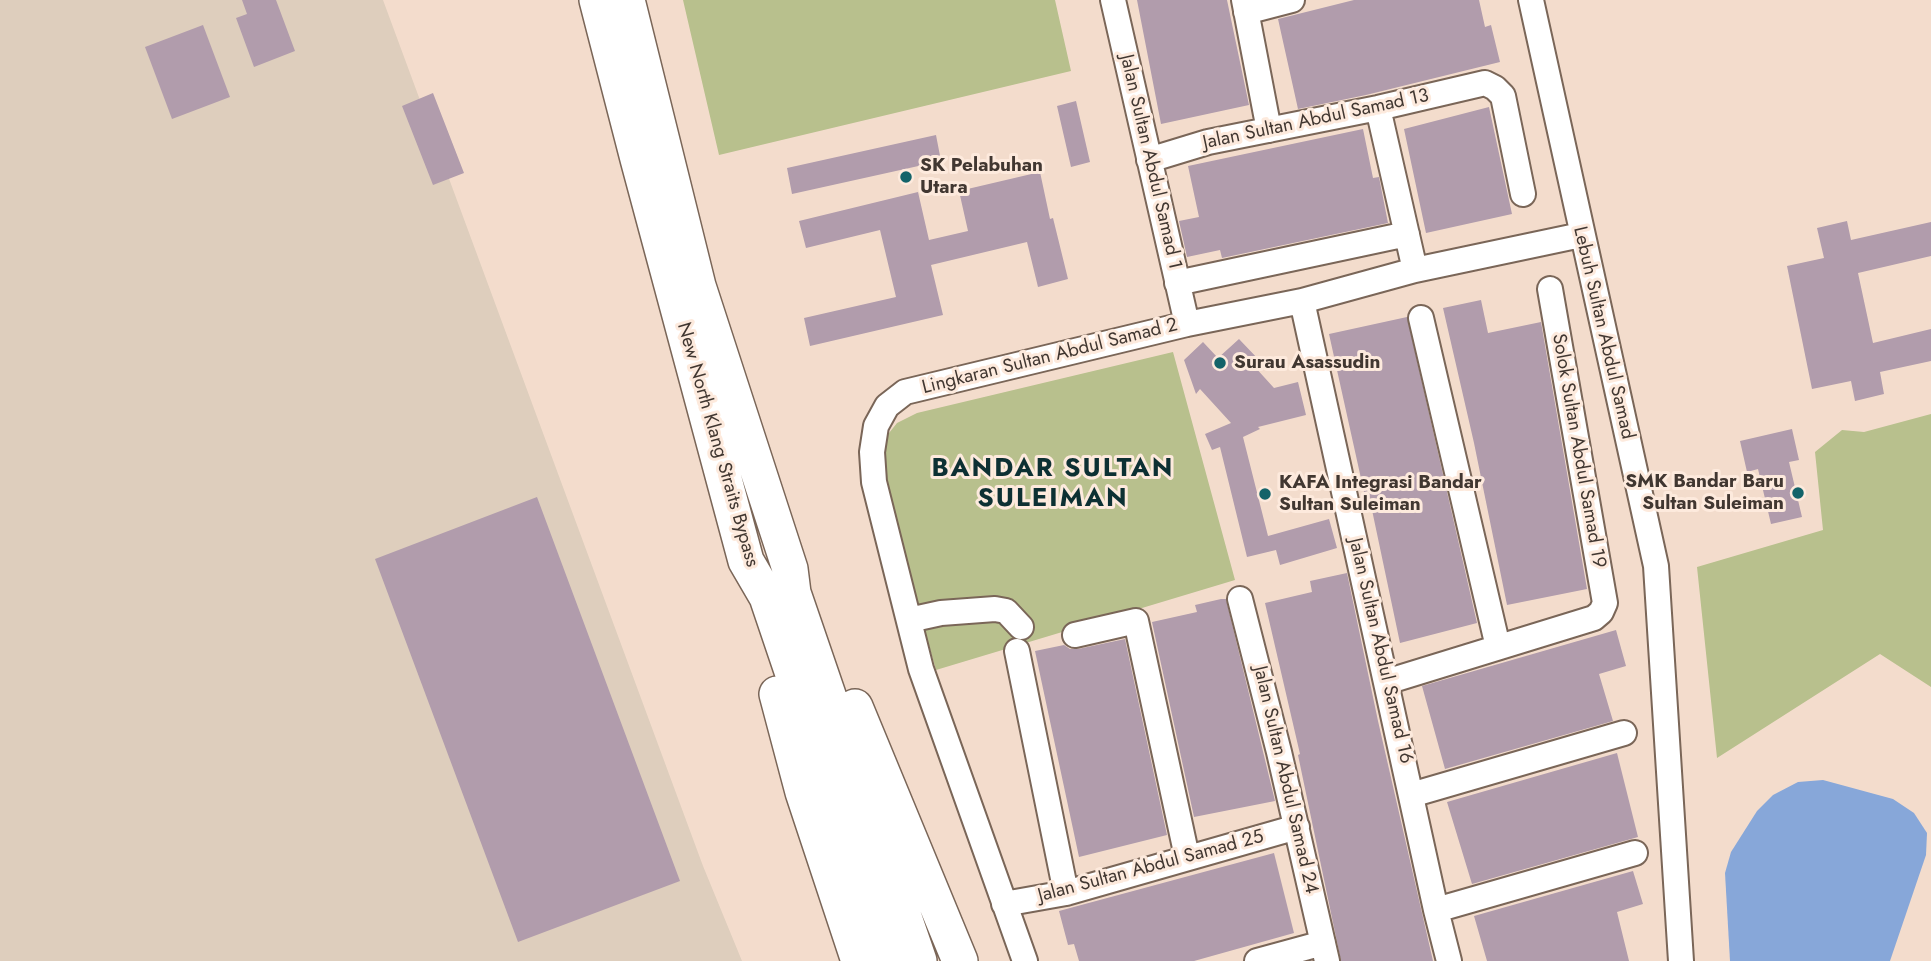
<!DOCTYPE html>
<html>
<head>
<meta charset="utf-8">
<style>
  body { margin:0 }
  canvas { display:block; background:#f3dccc }
</style>
</head>
<body>
<canvas width="1931" height="961"></canvas>
<script>
const context = document.querySelector('canvas').getContext('2d');
context.lineJoin = 'round';
function fillPath(path, color) { context.fillStyle = color; context.fill(path, 'evenodd'); }
const poly = rows => new Path2D(rows.map(r => 'M' + r).join(''));
function stroke(path, color, width, dash) { context.strokeStyle = color; context.lineWidth = width; context.lineCap = dash ? 'butt' : 'round'; context.setLineDash(dash || []); context.stroke(path); }
function drawText(font, color, halo, rows, align = 'center') {
  context.font = font + ' Jost,sans-serif'; context.lineWidth = 6; context.setLineDash([]); context.textBaseline = 'middle'; context.strokeStyle = halo; context.fillStyle = color; for (const [text, x, y, turn = 0] of rows) {
    context.save(); context.translate(x, y); context.rotate((+turn || 0) * Math.PI / 180); context.textAlign = isNaN(turn) ? turn : align; if (halo) context.strokeText(text, 0, 0); context.fillText(text, 0, 0); context.restore();
  }
}
const industrial = poly([
  [0,0,383,0,703,866,742,961,0,961]
]);
const green = poly([
  [683,0,1055,0,1071,71,719,155],
  [1173,352,1235,580,936,670,879,471,881,443,897,423,917,413],
  [1931,414,1931,687,1880,654,1717,758,1697,567,1823,530,1815,452,1842,430,1864,432]
]);
const water = poly([
  [1823,780,1893,799,1914,813,1927,833,1926,855,1890,961,1730,961,1725,873,1731,852,1757,811,1773,795,1798,782]
]);
const building = poly([
  [242,0,276,0,295,51,254,67,236,18,247,14],
  [1137,0,1227,0,1249,105,1161,124],
  [1354,0,1479,0,1485,27,1491,25,1500,62,1366,95,1298,109,1278,19],
  [203,25,230,97,172,119,145,47],
  [433,93,464,173,433,185,402,106],
  [1076,101,1090,162,1071,167,1057,106],
  [1489,107,1512,214,1426,233,1404,129],
  [1363,129,1373,178,1379,177,1388,223,1222,258,1220,250,1187,257,1179,221,1199,217,1188,166],
  [936,135,941,161,792,194,787,168],
  [1040,172,1050,219,1053,218,1068,279,1038,287,1027,242,931,265,943,315,810,346,804,318,896,297,880,230,806,248,799,221,918,192,929,240,968,231,959,191],
  [1847,221,1851,240,1931,222,1931,256,1858,273,1873,343,1931,329,1931,361,1880,372,1884,394,1855,401,1851,381,1812,389,1787,266,1824,258,1817,228],
  [1481,300,1488,333,1541,322,1587,589,1507,605,1474,443,1443,308],
  [1407,317,1477,623,1400,643,1368,491,1364,492,1329,334],
  [1239,339,1260,361,1254,366,1274,388,1298,382,1306,415,1258,427,1260,429,1243,437,1268,536,1329,519,1337,548,1280,565,1276,550,1247,557,1220,447,1212,450,1205,434,1231,423,1200,389,1196,394,1184,360,1203,342,1218,358],
  [1792,429,1799,460,1789,462,1802,517,1771,524,1758,469,1747,472,1740,441],
  [537,497,680,881,518,942,375,559],
  [1347,573,1378,721,1433,961,1341,961,1298,755,1300,754,1265,603,1312,592,1310,581],
  [1221,599,1226,599,1275,801,1194,817,1152,622,1197,612,1195,605],
  [1616,630,1626,666,1599,674,1613,721,1445,769,1422,686],
  [1125,639,1167,835,1079,857,1035,651,1064,645,1070,649,1078,649],
  [1617,753,1638,837,1472,884,1447,802],
  [1274,853,1294,933,1194,961,1079,961,1074,944,1068,945,1059,911],
  [1633,871,1643,904,1617,912,1629,961,1487,961,1474,916]
]);
const minor = poly([
  [1113,0,1187,324],
  [1244,0,1269,130],
  [1531,0,1656,566,1681,961],
  [1246,12,1292,0],
  [1378,108,1415,270],
  [1149,160,1208,142,1378,108,1485,83,1495,88,1503,96,1523,194],
  [1177,283,1407,234],
  [1302,301,1436,910,1449,961],
  [1421,318,1498,647],
  [1240,599,1279,752,1327,961],
  [909,620,941,613,995,609,1006,611,1021,627],
  [1075,635,1136,621,1187,857],
  [1017,651,1066,893],
  [1386,682,1594,618,1601,612,1605,603,1550,289],
  [1411,795,1624,733],
  [1004,904,1066,893,1297,827],
  [1436,910,1635,853],
  [1025,961,921,669,874,482,872,452,876,426,887,406,905,392,1187,324,1302,301,1415,270,1581,235],
  [1257,961,1323,943]
]);
const highway = poly([
  [597,0,638,159,746,561,767,597,890,961],
  [627,0,698,286,790,569,793,593,919,961],
  [777,694,803,792,859,961],
  [855,707,960,961]
]);
const markers = [
  [906,177,7,"#136369"],
  [1220,363,7,"#136369"],
  [1798,493,7,"#136369"],
  [1265,494,7,"#136369"]
];
const streetNames = [
  ["Jalan Sultan Abdul Samad 13",1316,120,-12],
  ["Jalan Sultan Abdul Samad 1",1150,162,77],
  ["Lebuh Sultan Abdul Samad",1603,333,77],
  ["Lingkaran Sultan Abdul Samad 2",1050,357,-14],
  ["New North Klang Straits Bypass",717,445,74],
  ["Solok Sultan Abdul Samad 19",1578,451,80],
  ["Jalan Sultan Abdul Samad 16",1380,651,77],
  ["Jalan Sultan Abdul Samad 24",1285,780,77],
  ["Jalan Sultan Abdul Samad 25",1151,867,-15]
];
const poiNames = [
  ["SK Pelabuhan",920,166],
  ["Utara",920,188],
  ["Surau Asassudin",1234,363],
  ["SMK Bandar Baru",1784,482,"right"],
  ["Sultan Suleiman",1784,504,"right"],
  ["KAFA Integrasi Bandar",1279,483],
  ["Sultan Suleiman",1279,505]
];
const districtNames = [
  ["BANDAR SULTAN",1053,470],
  ["SULEIMAN",1053,500]
];
fillPath(industrial, '#decebd');
fillPath(green, '#b8c08d');
fillPath(water, '#87a7d9');
fillPath(building, '#b19cac');
stroke(minor, '#7a6658', 28);
stroke(highway, '#7a6658', 38);
stroke(minor, '#fff', 24);
stroke(highway, '#fff', 35);
for (const [x, y, r, color] of markers) { const dot = new Path2D(); dot.arc(x, y, r, 0, 2 * Math.PI); context.fillStyle = color; context.fill(dot); stroke(dot, '#fdeadd', 2.5); }
drawText('19px', '#413731', '#fdeadd', streetNames);
drawText('bold 19px', '#413731', '#fdeadd', poiNames, 'left');
context.letterSpacing = '2px';
drawText('bold 26px', '#0d3033', '#fdeadd', districtNames);
context.letterSpacing = '0px';
</script>
</body>
</html>
